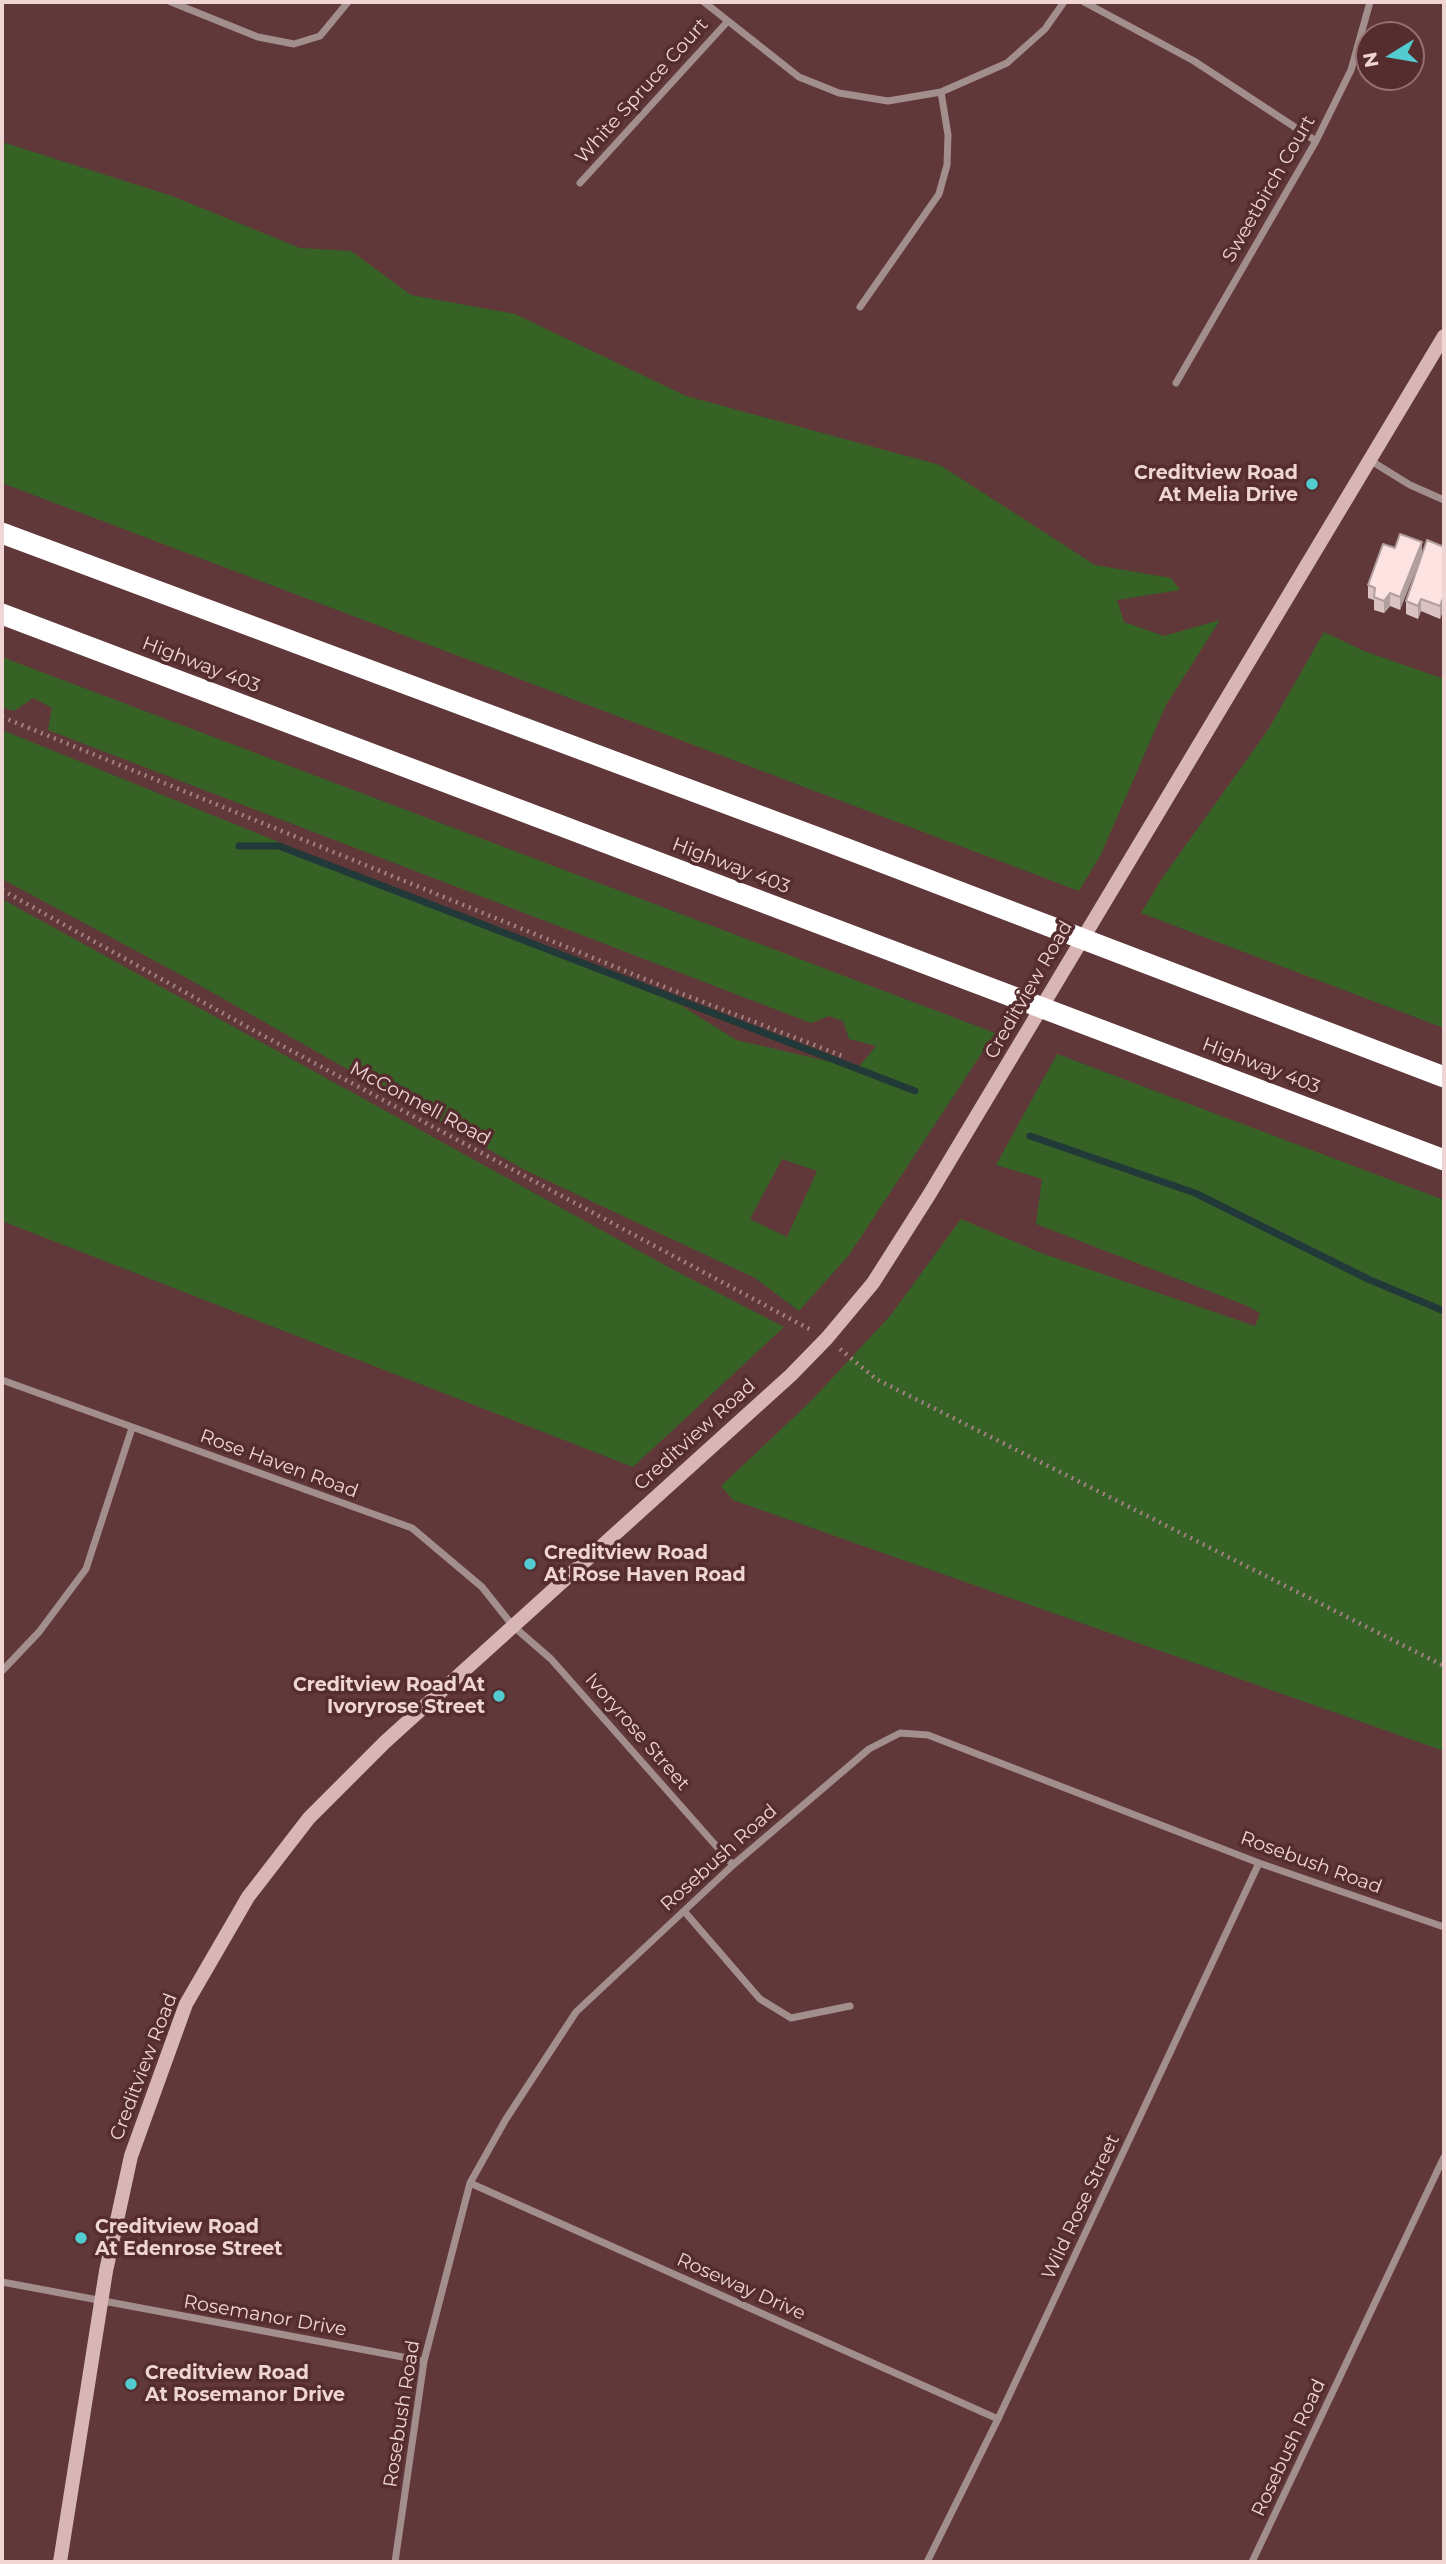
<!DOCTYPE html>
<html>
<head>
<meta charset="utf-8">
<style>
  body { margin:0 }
  #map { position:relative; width:1446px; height:2564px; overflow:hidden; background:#603839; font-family:Montserrat,sans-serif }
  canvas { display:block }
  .frame { position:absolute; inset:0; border:4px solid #f0d5d5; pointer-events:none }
  .north { position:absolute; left:1355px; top:21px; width:70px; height:70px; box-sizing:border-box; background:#552d2f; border:2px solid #937071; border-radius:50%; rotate:259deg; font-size:19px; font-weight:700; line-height:28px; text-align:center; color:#f0d5d5 }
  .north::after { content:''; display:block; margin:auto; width:24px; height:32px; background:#52ccd0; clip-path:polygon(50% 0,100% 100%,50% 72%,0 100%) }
</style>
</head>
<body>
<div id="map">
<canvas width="1446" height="2564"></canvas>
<div class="frame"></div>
<div class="north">N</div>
</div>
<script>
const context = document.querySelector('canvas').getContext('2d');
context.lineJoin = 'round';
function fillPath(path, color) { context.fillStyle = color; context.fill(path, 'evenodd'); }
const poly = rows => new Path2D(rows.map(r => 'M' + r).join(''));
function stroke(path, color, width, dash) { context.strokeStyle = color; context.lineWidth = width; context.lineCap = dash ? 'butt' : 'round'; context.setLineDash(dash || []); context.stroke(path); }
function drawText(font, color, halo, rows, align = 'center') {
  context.font = font + ' Montserrat,sans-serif'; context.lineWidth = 7; context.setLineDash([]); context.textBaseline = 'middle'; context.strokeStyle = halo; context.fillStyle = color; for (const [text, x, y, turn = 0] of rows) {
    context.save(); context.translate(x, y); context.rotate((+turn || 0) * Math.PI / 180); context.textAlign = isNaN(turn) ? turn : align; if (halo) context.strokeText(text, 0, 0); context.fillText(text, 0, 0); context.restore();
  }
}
const green = poly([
  [2,142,172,196,300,248,351,251,411,295,515,314,686,396,940,465,1095,565,1171,578,1180,590,1117,600,1124,622,1164,636,1220,620,1166,705,1101,854,1079,891,2,483],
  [1324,632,1364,651,1444,679,1444,1028,1141,913,1163,877,1268,730],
  [2,657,995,1033,849,1255,799,1311,755,1278,525,1170,185,977,2,879,2,730,679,1004,736,1040,858,1068,876,1046,849,1039,843,1021,829,1016,811,1023,48,730,52,708,33,698,14,711,2,707],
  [782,1159,817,1171,787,1237,750,1219],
  [2,899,670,1268,784,1327,633,1467,2,1221],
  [1057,1054,1444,1200,1444,1751,733,1500,721,1486,810,1402,890,1316,961,1219,1041,1253,1255,1326,1260,1313,1245,1305,1036,1224,1042,1179,996,1165]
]);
const stream = poly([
  [239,846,279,846,915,1091],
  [1030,1136,1195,1193,1370,1280,1444,1311]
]);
const path = poly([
  [2,717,672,990,845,1057],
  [2,890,251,1029,813,1331],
  [840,1349,876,1379,1444,1666]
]);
const minor = poly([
  [171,2,258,37,294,44,320,36,348,2],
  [704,2,799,77,839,93,888,101,941,92,1007,63,1045,29,1064,2],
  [1084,2,1194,61,1316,141],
  [580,183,728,21],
  [860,307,939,194,947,165,948,135,941,92],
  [1176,383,1316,141,1351,70,1370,2],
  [1368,459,1410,485,1444,500],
  [2,1380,412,1528,482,1587,513,1626,551,1659,733,1865],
  [2,1671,39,1632,86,1569,132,1428],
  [684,1911,760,1999,791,2018,850,2006],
  [470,2183,998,2419],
  [2,2282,424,2361],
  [395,2562,424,2361,470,2183,506,2119,576,2012,733,1865,869,1749,900,1733,928,1735,1259,1863,1444,1927],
  [927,2562,998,2419,1259,1863],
  [1252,2562,1444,2157]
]);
const secondary = poly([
  [60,2562,106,2271,131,2156,186,2004,248,1897,309,1818,385,1742,791,1375,827,1338,873,1283,929,1195,1444,336]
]);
const motorway = poly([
  [2,533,816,837,1444,1077],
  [2,614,1444,1160]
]);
const wall = poly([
  [1422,542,1400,610,1390,606,1384,613,1374,610,1374,600,1368,598,1368,585,1395,548],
  [1444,547,1444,607,1440,619,1421,611,1418,619,1406,614,1406,601]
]);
const shadedWall = poly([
  [1422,542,1422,555,1400,610,1400,597],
  [1390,593,1390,606,1384,613,1384,601],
  [1444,595,1444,607,1440,619,1440,606],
  [1421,599,1421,611,1418,619,1418,606]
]);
const building = poly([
  [1400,534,1422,542,1400,597,1390,593,1384,601,1374,597,1375,588,1368,585,1383,544,1395,548,1400,534],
  [1427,540,1444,547,1444,595,1440,606,1421,599,1418,606,1406,601,1427,540]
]);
const markers = [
  [1312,484,7,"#52ccd0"],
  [530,1564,7,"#52ccd0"],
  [499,1696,7,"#52ccd0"],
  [81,2238,7,"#52ccd0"],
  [131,2384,7,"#52ccd0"]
];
const streetNames = [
  ["White Spruce Court",642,91,-48],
  ["Sweetbirch Court",1269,189,-60],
  ["Highway 403",201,665,21],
  ["Highway 403",731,866,21],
  ["Creditview Road",1029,990,-60],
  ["Highway 403",1261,1066,21],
  ["McConnell Road",420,1104,28],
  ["Creditview Road",695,1435,-42],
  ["Rose Haven Road",279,1464,20],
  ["Ivoryrose Street",637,1732,49],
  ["Rosebush Road",719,1858,-42],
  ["Rosebush Road",1311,1863,20],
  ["Creditview Road",144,2067,-69],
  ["Wild Rose Street",1081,2207,-65],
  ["Roseway Drive",741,2287,24],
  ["Rosemanor Drive",265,2316,10],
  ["Rosebush Road",402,2414,-81],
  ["Rosebush Road",1289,2448,-65]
];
const poiNames = [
  ["Creditview Road",1298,473,"right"],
  ["At Melia Drive",1298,495,"right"],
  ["Creditview Road",544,1553],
  ["At Rose Haven Road",544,1575],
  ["Creditview Road At",485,1685,"right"],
  ["Ivoryrose Street",485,1707,"right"],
  ["Creditview Road",95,2227],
  ["At Edenrose Street",95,2249],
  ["Creditview Road",145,2373],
  ["At Rosemanor Drive",145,2395]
];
fillPath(green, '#366325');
stroke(stream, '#213939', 7);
stroke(path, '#a38182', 4.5, [2, 5]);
stroke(minor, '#a38e8e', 7);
stroke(secondary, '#d8b6b6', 14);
stroke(motorway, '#fff', 21);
fillPath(wall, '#dac2c2');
fillPath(shadedWall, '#b19e9e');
fillPath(building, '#fde2e2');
stroke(building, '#b19e9e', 2);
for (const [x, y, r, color] of markers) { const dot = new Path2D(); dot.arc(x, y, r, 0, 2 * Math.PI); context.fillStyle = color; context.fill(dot); stroke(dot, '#552d2f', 2.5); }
drawText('19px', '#f0d5d5', '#552d2f', streetNames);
drawText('bold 19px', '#f0d5d5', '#552d2f', poiNames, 'left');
</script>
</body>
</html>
